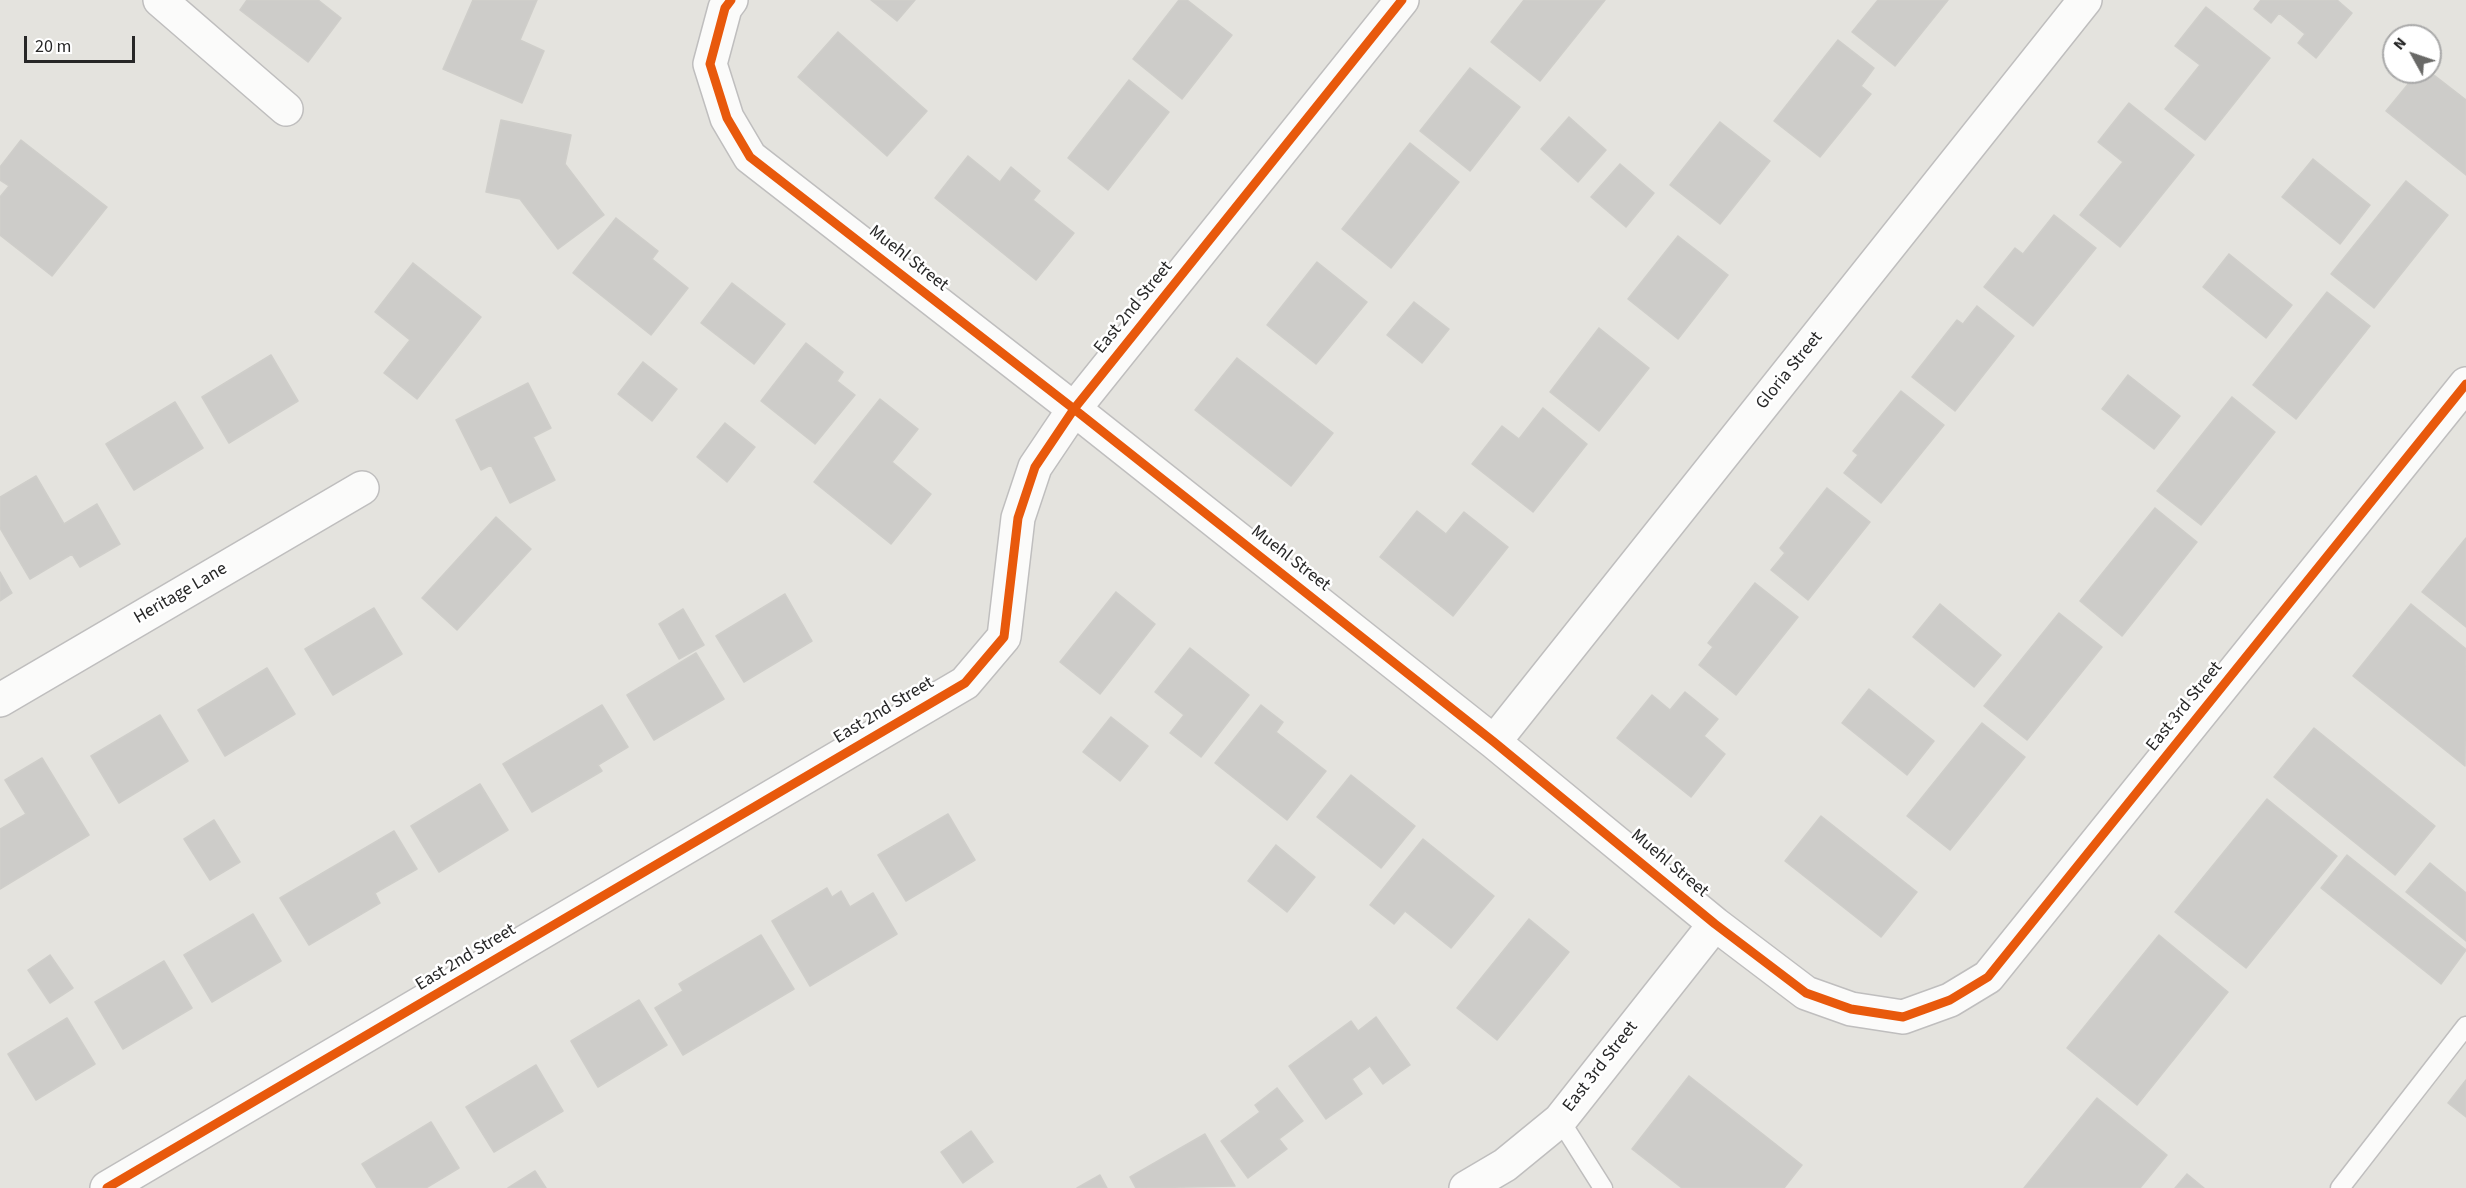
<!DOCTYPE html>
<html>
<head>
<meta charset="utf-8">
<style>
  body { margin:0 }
  #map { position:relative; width:2466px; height:1188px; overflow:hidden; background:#e4e3de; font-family:"Source Sans 3",sans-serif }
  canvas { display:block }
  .north { position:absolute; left:2382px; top:24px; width:60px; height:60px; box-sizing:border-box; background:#fff; border:2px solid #a9a9a9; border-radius:50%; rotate:310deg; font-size:16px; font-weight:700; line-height:24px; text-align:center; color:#272727 }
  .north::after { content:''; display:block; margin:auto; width:21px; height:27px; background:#696967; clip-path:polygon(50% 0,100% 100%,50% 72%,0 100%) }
  .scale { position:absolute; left:24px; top:36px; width:111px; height:27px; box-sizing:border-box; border:3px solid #272727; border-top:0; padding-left:8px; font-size:18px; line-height:21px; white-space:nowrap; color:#272727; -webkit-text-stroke:4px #fff; paint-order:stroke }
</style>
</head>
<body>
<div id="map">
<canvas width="2466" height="1188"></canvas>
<div class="north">N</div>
<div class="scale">20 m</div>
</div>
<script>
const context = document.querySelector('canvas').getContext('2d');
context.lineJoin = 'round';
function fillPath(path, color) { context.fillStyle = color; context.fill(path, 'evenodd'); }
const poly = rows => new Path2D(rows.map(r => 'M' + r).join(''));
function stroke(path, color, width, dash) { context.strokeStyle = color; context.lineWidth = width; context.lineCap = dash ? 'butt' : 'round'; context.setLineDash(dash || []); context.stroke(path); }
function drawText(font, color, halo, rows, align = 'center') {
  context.font = font + ' "Source Sans 3",sans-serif'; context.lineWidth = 5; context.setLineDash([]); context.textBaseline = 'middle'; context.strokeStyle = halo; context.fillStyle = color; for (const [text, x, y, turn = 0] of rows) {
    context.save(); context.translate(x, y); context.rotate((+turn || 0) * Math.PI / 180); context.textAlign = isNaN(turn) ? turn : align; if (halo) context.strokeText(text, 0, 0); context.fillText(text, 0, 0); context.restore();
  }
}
const building = poly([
  [247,0,318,0,341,18,308,62,240,10,247,0],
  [473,0,537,0,520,40,544,51,522,103,443,69,473,0],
  [871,0,915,0,897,21,871,0],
  [1179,0,1187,0,1232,35,1182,99,1133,59,1179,0],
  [1524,0,1605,0,1540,81,1491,42,1524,0],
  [1878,0,1948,0,1895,66,1852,32,1878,0],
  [2261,0,2337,0,2352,13,2316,58,2298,43,2305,34,2279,13,2271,23,2254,9,2261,0],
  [2206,7,2270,58,2205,140,2165,109,2200,65,2175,46,2206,7],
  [838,32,927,111,887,156,798,77,838,32],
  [1838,40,1874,68,1861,86,1871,94,1820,157,1774,121,1838,40],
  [1470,68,1520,107,1470,171,1420,131,1470,68],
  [2418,72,2430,72,2466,100,2466,175,2386,111,2418,72],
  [1129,80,1169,112,1108,190,1068,158,1129,80],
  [2129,103,2194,155,2120,247,2080,215,2123,162,2098,142,2129,103],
  [1569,117,1606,150,1578,182,1541,149,1569,117],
  [501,120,571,135,565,164,604,215,558,249,520,199,486,192,501,120],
  [1720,122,1770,161,1720,224,1670,185,1720,122],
  [21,140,107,207,52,276,0,235,0,197,9,186,0,180,0,167,21,140],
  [1410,143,1459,182,1391,268,1342,229,1410,143],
  [968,156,1000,182,1011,167,1040,191,1033,200,1074,233,1036,280,935,198,968,156],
  [2313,159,2370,205,2340,244,2282,197,2313,159],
  [1620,164,1654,193,1626,227,1591,197,1620,164],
  [2406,181,2448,215,2374,308,2331,274,2406,181],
  [2054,215,2096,248,2033,326,1984,287,2015,248,2023,254,2054,215],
  [616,218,658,251,652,259,688,288,651,335,573,273,616,218],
  [1678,236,1728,275,1678,339,1628,299,1678,236],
  [2229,254,2292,305,2266,338,2203,287,2229,254],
  [1317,262,1367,302,1316,364,1267,325,1317,262],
  [413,263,481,317,417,399,384,373,410,340,375,312,413,263],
  [732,283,785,324,754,364,701,323,732,283],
  [2327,292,2370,326,2296,419,2253,385,2327,292],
  [1414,302,1449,329,1422,363,1387,335,1414,302],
  [1977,306,2014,336,1955,411,1912,377,1957,320,1963,324,1977,306],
  [1599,328,1649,368,1599,431,1550,392,1599,328],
  [806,343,843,372,837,381,855,395,815,444,761,401,806,343],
  [271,355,298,401,229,443,202,397,271,355],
  [1237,358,1333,433,1291,486,1195,410,1237,358],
  [643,362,677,389,652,421,618,394,643,362],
  [2128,375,2180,416,2154,449,2102,409,2128,375],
  [528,383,551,428,533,437,555,480,510,503,491,465,481,470,456,420,528,383],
  [1901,391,1944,425,1881,503,1844,473,1858,455,1853,451,1901,391],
  [2232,397,2275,432,2201,525,2157,491,2232,397],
  [880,399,918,429,892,462,931,494,891,544,814,482,880,399],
  [175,402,203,448,134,490,106,444,175,402],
  [1543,408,1587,444,1533,512,1472,464,1502,426,1519,439,1543,408],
  [725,423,755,447,727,482,697,457,725,423],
  [36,476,64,524,97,504,120,544,80,567,72,554,30,579,0,528,0,497,36,476],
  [1827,488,1870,522,1808,600,1771,570,1785,553,1780,548,1827,488],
  [2155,508,2197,542,2122,636,2080,601,2155,508],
  [1417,511,1446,534,1464,512,1508,547,1453,616,1380,557,1417,511],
  [496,517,531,549,457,630,422,598,496,517],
  [2466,538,2466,627,2422,592,2466,538],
  [0,572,12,593,0,601,0,572],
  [1755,583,1798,617,1736,695,1699,665,1713,647,1708,643,1755,583],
  [1116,592,1155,624,1100,694,1060,662,1116,592],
  [785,594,812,641,744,682,716,636,785,594],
  [1940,604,2001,655,1974,687,1913,637,1940,604],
  [2411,604,2466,649,2465,766,2353,676,2411,604],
  [374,608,402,654,333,695,305,649,374,608],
  [683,609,704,645,679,659,659,624,683,609],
  [2059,613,2102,647,2027,740,1984,706,2059,613],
  [1190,648,1249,695,1201,757,1170,733,1184,715,1155,692,1190,648],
  [696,653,724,699,654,740,627,695,696,653],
  [267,668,295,714,225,756,198,710,267,668],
  [1869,689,1934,741,1907,775,1842,723,1869,689],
  [1685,692,1718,719,1704,736,1725,754,1691,797,1617,738,1652,695,1670,710,1685,692],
  [602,705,628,747,598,765,602,771,532,812,503,764,602,705],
  [1261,705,1283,722,1276,732,1326,771,1287,820,1215,763,1261,705],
  [160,715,188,761,119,803,91,756,160,715],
  [1111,717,1148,746,1120,781,1083,752,1111,717],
  [1982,723,2025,757,1950,850,1907,816,1982,723],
  [2314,728,2435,826,2395,875,2274,777,2314,728],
  [42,758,89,835,0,889,0,829,26,814,5,780,42,758],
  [1351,775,1415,826,1381,868,1317,817,1351,775],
  [480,784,508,830,439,872,411,826,480,784],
  [2267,799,2337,856,2246,968,2175,912,2267,799],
  [948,814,975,860,906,901,878,855,948,814],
  [1821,816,1917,892,1881,937,1785,861,1821,816],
  [214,820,240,862,210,880,184,839,214,820],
  [394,831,417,869,375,893,380,903,309,945,280,898,394,831],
  [1423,839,1494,896,1451,948,1405,911,1394,924,1370,905,1423,839],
  [1276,845,1315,877,1287,912,1248,881,1276,845],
  [2347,855,2466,950,2441,984,2321,888,2347,855],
  [2430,863,2466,893,2466,941,2406,892,2430,863],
  [827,888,832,897,841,891,850,907,873,893,897,934,810,986,772,921,827,888],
  [253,914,281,961,212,1002,184,955,253,914],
  [1529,919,1569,952,1497,1040,1457,1008,1529,919],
  [761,935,794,989,683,1055,655,1008,683,991,679,984,761,935],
  [2159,935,2228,992,2137,1105,2067,1048,2159,935],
  [50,955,73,988,50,1003,28,970,50,955],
  [164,961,192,1008,123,1049,95,1002,164,961],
  [639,1000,667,1045,598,1087,571,1041,639,1000],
  [1376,1017,1410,1065,1383,1084,1370,1066,1352,1079,1362,1094,1326,1119,1289,1066,1351,1021,1358,1031,1376,1017],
  [67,1018,95,1064,36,1100,8,1054,67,1018],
  [536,1065,563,1111,494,1152,466,1107,536,1065],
  [1689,1076,1802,1165,1784,1188,1682,1188,1632,1149,1689,1076],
  [2466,1080,2466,1117,2448,1103,2466,1080],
  [1277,1088,1303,1121,1279,1139,1287,1149,1248,1178,1221,1141,1260,1112,1255,1105,1277,1088],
  [2097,1098,2167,1155,2140,1188,2024,1188,2097,1098],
  [431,1122,459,1168,426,1188,377,1188,362,1164,431,1122],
  [971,1131,993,1162,963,1183,941,1152,971,1131],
  [1205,1134,1235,1186,1136,1188,1130,1177,1205,1134],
  [535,1171,546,1188,508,1188,535,1171],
  [2187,1174,2204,1188,2175,1188,2187,1174],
  [1100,1175,1107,1188,1077,1188,1100,1175]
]);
const lane = poly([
  [1560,1120,1603,1188],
  [2340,1188,2466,1026]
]);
const street = poly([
  [160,0,286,109],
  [731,0,725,8,710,64,727,118,750,157,1074,409,1494,742,1715,924,1806,993,1851,1009,1903,1017,1950,1000,1988,977,2466,384],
  [0,700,362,488],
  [1494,742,2085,0],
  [107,1188,965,683,1004,637,1018,518,1035,467,1074,409,1402,0],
  [1466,1188,1505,1165,1560,1120,1715,924]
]);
const cycleway = poly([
  [731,0,725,8,710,64,727,118,750,157,1074,409,1494,742,1715,924,1806,993,1851,1009,1903,1017,1950,1000,1988,977,2466,384],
  [107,1188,965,683,1004,637,1018,518,1035,467,1074,409,1402,0]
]);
const streetNames = [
  ["Muehl Street",908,259,38],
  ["East 2nd Street",1134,308,-51],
  ["Gloria Street",1790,371,-51],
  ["Muehl Street",1290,559,38],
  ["Heritage Lane",181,594,-30],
  ["East 3rd Street",2185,707,-51],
  ["East 2nd Street",884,711,-31],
  ["Muehl Street",1669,864,40],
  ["East 2nd Street",466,958,-31],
  ["East 3rd Street",1601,1067,-52]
];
fillPath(building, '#cdccc9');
stroke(building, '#cfceca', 1.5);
stroke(lane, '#bfbebe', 21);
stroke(street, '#bfbebe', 36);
stroke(lane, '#fbfbfa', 18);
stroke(street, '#fbfbfa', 33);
stroke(cycleway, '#e8590c', 9);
drawText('18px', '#272727', '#fff', streetNames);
</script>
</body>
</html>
